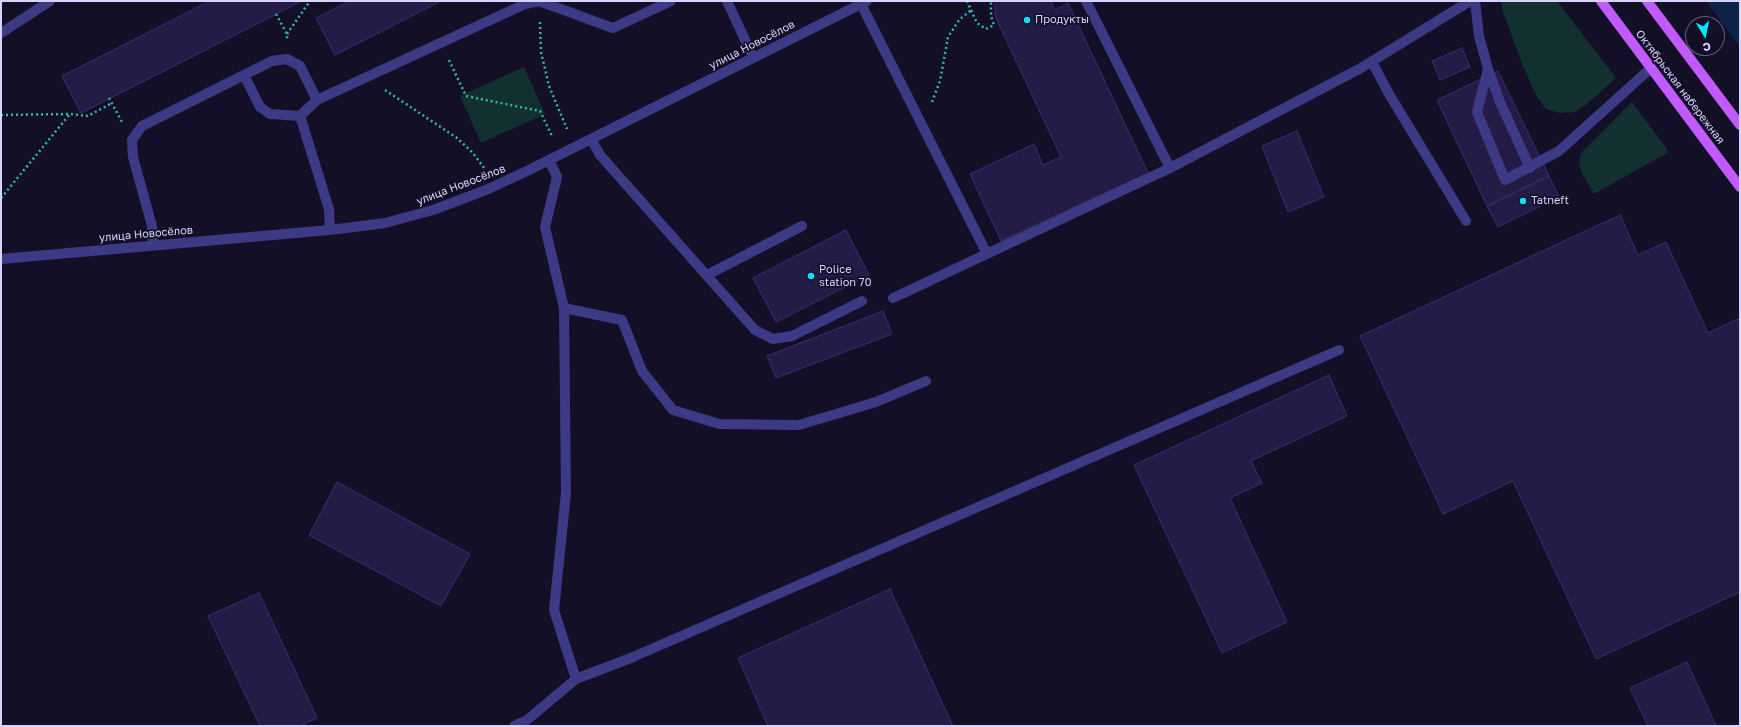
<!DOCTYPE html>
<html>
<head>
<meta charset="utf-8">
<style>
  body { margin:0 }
  #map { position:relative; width:1741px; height:727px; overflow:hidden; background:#130f26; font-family:"Golos Text",sans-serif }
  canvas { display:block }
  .frame { position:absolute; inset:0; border:2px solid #d9d4ff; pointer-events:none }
  .north { position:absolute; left:1685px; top:16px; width:40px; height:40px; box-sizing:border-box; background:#130f26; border:1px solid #625e7d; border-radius:50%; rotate:170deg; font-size:11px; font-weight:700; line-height:16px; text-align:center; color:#d9d4ff }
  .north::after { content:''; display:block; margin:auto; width:14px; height:18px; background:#00e5ff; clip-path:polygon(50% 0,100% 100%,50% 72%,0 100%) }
</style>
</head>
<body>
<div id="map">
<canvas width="1741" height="727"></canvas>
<div class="frame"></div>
<div class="north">С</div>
</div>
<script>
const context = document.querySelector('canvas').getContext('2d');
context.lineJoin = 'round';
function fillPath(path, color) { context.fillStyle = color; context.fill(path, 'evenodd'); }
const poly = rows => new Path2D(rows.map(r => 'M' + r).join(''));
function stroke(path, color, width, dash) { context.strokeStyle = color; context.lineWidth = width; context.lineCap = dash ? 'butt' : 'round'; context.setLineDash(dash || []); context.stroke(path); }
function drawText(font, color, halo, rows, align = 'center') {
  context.font = font + ' "Golos Text",sans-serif'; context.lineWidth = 3.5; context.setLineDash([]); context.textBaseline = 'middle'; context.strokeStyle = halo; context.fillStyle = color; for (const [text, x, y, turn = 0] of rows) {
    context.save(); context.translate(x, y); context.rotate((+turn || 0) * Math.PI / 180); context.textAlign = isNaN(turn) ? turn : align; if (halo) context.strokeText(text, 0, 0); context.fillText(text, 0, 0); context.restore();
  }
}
const green = poly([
  [1501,1,1557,1,1616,78,1586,105,1575,112,1560,113,1546,109,1537,97,1523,66,1503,12],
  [524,67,545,114,481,143,460,96],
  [1632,102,1669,152,1594,194,1582,174,1579,163,1581,153]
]);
const water = poly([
  [1706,1,1740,1,1740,47]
]);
const building = poly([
  [210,1,302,1,81,113,62,76,210,1],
  [350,1,441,1,335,55,316,18,350,1],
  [995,1,1051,1,1055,10,1068,3,1148,173,1001,241,970,174,1034,144,1043,165,1061,157,995,16,995,1],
  [1462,48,1470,67,1440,80,1432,61,1462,48],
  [1498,71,1549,176,1487,206,1437,100,1498,71],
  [1297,131,1324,197,1288,212,1262,146,1297,131],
  [1549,176,1559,197,1498,227,1487,206,1549,176],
  [1620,215,1638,255,1666,242,1708,333,1740,318,1740,592,1596,659,1513,481,1443,514,1360,336,1620,215],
  [846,230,869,275,776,322,753,278,846,230],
  [883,311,892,334,776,378,767,356,883,311],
  [1329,375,1347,416,1251,461,1262,483,1230,498,1287,622,1222,653,1134,465,1329,375],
  [337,482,470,554,441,606,309,535,337,482],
  [890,589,953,726,768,726,738,658,890,589],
  [259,593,317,718,300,726,260,726,208,616,259,593],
  [1687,662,1716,726,1648,726,1630,688,1687,662]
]);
const path = poly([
  [967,1,977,23,986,29,994,25,991,16,991,1],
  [276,14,287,34,287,41],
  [540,22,541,52,549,86,567,129],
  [287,34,310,1],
  [449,60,466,96,540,111,552,136],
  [385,90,457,138,472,152,485,169],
  [109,98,122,122],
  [932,102,940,81,948,37,959,20,971,10],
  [1,115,70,114,88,116,112,103],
  [1,198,70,114]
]);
const minor = poly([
  [727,1,753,57],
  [1086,1,1170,168],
  [1475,1,1479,36,1488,69,1500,102,1530,168],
  [861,4,987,254],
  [1,33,50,1],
  [1372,62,1389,94,1466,221],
  [1488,69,1477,112,1505,180,1559,151,1651,68],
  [244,75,260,107,270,114,300,116],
  [591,139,600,155,755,330,773,339,792,336,862,301],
  [549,160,557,177,545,227,564,308,622,320,642,371,673,410,719,424,799,425,876,402,926,381],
  [330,230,329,209,300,116,317,100,525,4,539,1,613,28,671,1],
  [153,245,152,226,133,157,132,140,142,126,272,61,287,59,300,66,317,100],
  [1,259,330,230,385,223,433,210,486,190,527,171,867,1],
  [707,275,802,226],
  [893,298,1170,168,1361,68,1470,1],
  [576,679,633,657,1339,350],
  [514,726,527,720,576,679,554,610,566,493,564,308]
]);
const major = poly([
  [1601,1,1740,187],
  [1647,1,1740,125]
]);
const markers = [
  [1027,20,4,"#00e5ff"],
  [1523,201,4,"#00e5ff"],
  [811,276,4,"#00e5ff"]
];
const poiNames = [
  ["Продукты",1035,20],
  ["Tatneft",1531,201],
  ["Police",819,270],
  ["station 70",819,283]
];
const streetNames = [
  ["улица Новосёлов",752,45,-27],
  ["Октябрьская набережная",1680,87,53],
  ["улица Новосёлов",461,185,-21],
  ["улица Новосёлов",146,234,-5]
];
fillPath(green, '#12302f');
fillPath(water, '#0c2248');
fillPath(building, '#241b47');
stroke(building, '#3b2d73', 1);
stroke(path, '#2fb8b0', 2.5, [2, 3]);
stroke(minor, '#3d3a85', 10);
stroke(major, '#c25bff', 10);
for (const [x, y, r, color] of markers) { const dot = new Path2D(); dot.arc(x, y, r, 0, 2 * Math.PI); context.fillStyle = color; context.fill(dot); stroke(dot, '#130f26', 1.5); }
drawText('11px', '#d9d4ff', '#130f26', poiNames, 'left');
drawText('11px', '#d9d4ff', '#130f26', streetNames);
</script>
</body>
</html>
